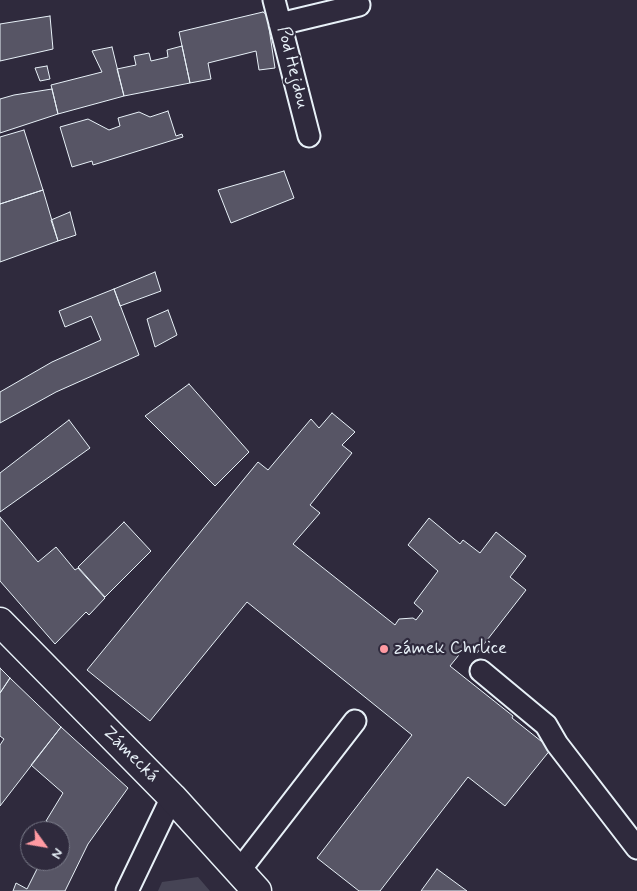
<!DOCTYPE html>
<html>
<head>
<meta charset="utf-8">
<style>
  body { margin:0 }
  #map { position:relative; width:637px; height:891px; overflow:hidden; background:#2f2a3d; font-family:Mynerve,sans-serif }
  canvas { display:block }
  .north { position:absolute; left:20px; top:821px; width:50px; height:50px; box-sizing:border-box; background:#2f2a3d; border:1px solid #797a88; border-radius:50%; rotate:122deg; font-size:14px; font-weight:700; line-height:20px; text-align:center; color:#e8f1f8 }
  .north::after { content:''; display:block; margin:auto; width:18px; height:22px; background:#ff9aa2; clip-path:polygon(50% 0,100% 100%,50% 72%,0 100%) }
</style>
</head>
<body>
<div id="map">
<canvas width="637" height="891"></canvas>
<div class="north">N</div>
</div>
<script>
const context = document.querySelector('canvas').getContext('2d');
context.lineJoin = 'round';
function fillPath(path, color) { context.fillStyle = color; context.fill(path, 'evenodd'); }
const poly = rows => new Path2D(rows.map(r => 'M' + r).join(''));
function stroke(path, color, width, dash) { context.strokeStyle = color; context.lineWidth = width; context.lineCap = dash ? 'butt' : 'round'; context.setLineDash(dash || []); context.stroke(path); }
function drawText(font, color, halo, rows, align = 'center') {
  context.font = font + ' Mynerve,sans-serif'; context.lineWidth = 4.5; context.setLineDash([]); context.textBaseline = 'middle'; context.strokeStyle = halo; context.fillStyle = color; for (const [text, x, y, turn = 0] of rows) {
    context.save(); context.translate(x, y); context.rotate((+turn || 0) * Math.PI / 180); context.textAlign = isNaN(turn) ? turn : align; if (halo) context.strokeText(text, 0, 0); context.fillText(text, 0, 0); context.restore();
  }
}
const green = poly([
  [198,877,210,891,158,891,162,882]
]);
const building = poly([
  [263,12,267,15,275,68,259,70,256,51,208,63,211,79,190,83,179,32,263,12],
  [50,16,53,49,0,61,0,24,50,16],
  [182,46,190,83,124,96,117,69,136,65,134,56,149,53,151,61,168,57,167,50,182,46],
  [112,47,124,96,58,114,51,85,102,72,92,51,112,47],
  [47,66,50,79,40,81,35,68,47,66],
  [52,89,58,114,0,133,0,99,14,95,52,89],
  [168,111,176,136,182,134,183,137,93,165,92,161,72,167,60,127,88,119,109,130,120,126,118,118,139,112,150,117,168,111],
  [24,130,43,190,0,204,0,137,24,130],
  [284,171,294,198,231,223,218,190,284,171],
  [43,190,58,241,0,262,0,204,43,190],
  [70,212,76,235,58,241,51,220,70,212],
  [155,272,161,291,120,306,114,289,155,272],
  [114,289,139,355,56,392,0,423,0,392,52,362,101,340,91,316,65,327,59,311,114,289],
  [168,310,177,335,155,347,147,319,168,310],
  [189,384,249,452,215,486,145,416,189,384],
  [332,413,355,432,342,445,352,453,310,505,320,513,293,544,395,625,399,619,413,618,416,620,423,611,414,603,438,571,408,545,429,518,460,544,463,540,480,553,496,532,526,556,510,577,526,590,477,653,467,645,450,666,513,716,512,718,551,749,505,806,468,777,380,891,359,891,317,858,412,735,247,602,150,721,87,670,258,462,268,470,311,419,319,428,332,413],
  [69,420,90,448,0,512,0,473,69,420],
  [0,517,38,562,56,547,75,570,78,568,105,598,89,615,86,612,55,644,0,581,0,517],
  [124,522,151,551,105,597,78,567,124,522],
  [0,668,10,678,0,693,0,668],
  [10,678,61,727,0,806,0,745,4,739,0,736,0,693,10,678],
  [61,727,128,788,88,844,65,891,13,891,16,883,27,889,41,861,60,861,60,831,55,831,57,828,46,821,63,793,31,765,61,727],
  [437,869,467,891,421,891,437,869]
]);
const lane = poly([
  [274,0,309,136],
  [280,24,359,5],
  [481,671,546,725,557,744,637,848],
  [239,871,355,721],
  [127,891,172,797]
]);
const secondary = poly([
  [0,622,172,797,257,891]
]);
const markers = [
  [384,649,5,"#ff9aa2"]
];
const streetNames = [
  ["Pod Hejdou",292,68,76],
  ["Zámecká",130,755,45]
];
const poiNames = [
  ["zámek Chrlice",394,649]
];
fillPath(green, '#464455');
fillPath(building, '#575565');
stroke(building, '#e8f1f8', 1);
stroke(lane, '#e8f1f8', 25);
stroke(secondary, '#e8f1f8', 31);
stroke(lane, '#2f2a3d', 21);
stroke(secondary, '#2f2a3d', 28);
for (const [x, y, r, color] of markers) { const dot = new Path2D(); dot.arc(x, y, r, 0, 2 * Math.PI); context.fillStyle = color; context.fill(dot); stroke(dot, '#2f2a3d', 2); }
drawText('18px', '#e8f1f8', '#2f2a3d', streetNames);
drawText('18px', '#e8f1f8', '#2f2a3d', poiNames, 'left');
</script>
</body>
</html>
